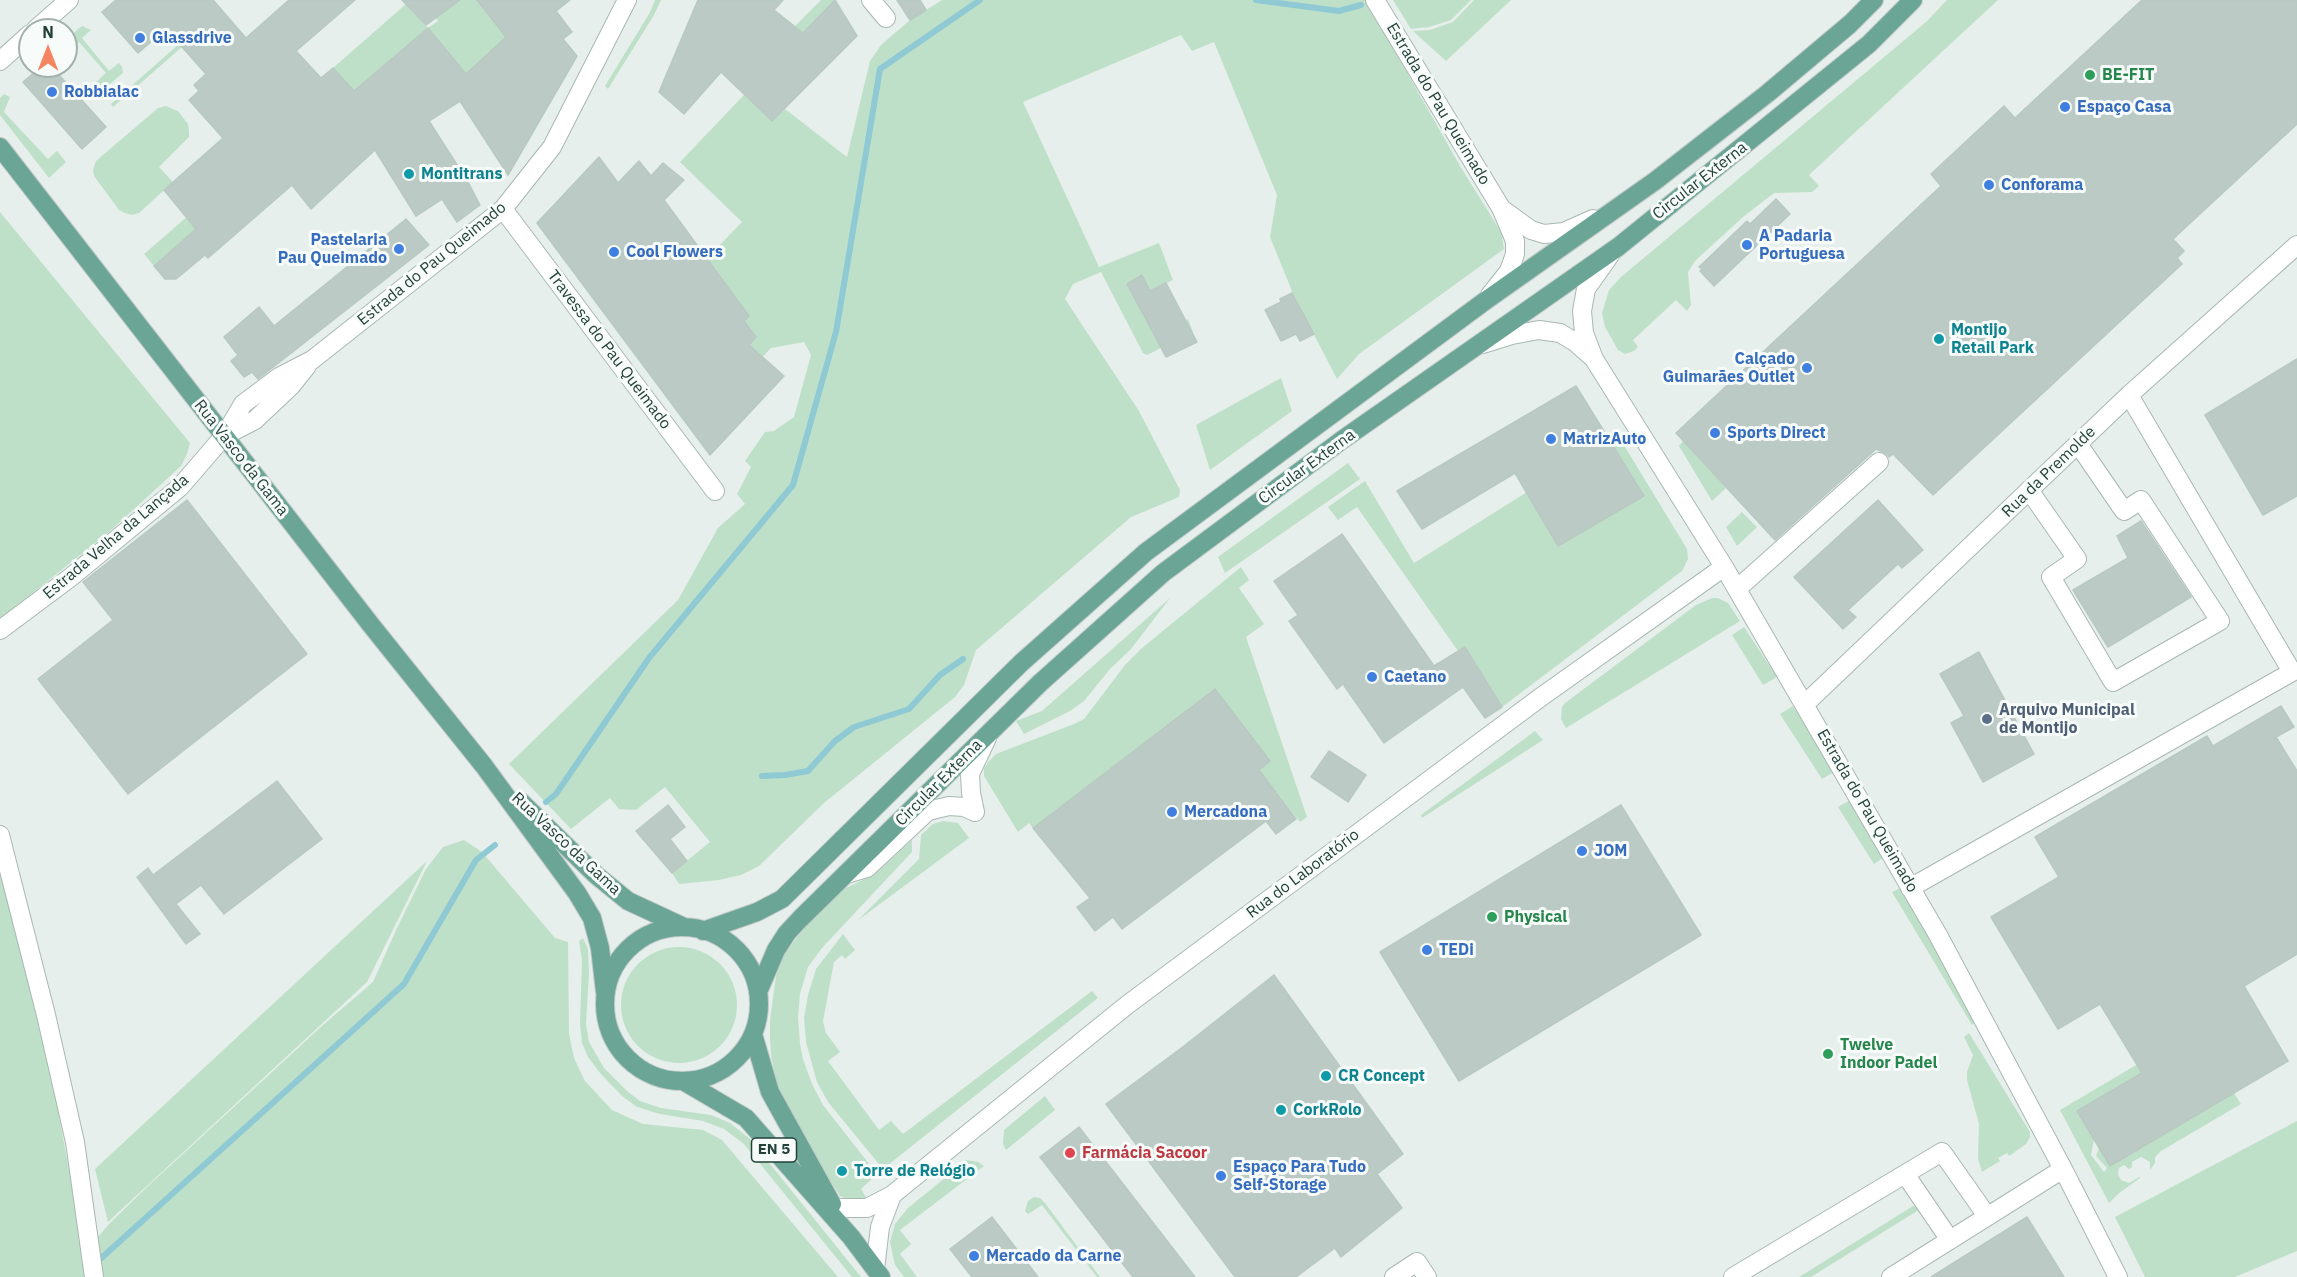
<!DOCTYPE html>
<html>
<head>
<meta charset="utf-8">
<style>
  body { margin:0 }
  #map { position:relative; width:2297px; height:1277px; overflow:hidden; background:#e6efeb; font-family:"IBM Plex Sans",sans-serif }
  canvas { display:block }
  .north { position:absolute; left:18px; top:18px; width:60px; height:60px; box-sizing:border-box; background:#f7fbf9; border:2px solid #a3b1ad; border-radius:50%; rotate:0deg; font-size:16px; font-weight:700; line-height:24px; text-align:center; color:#24423a }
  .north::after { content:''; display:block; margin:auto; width:21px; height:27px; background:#f4845f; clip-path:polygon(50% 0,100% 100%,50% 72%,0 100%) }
</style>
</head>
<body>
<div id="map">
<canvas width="2297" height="1277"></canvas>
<div class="north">N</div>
</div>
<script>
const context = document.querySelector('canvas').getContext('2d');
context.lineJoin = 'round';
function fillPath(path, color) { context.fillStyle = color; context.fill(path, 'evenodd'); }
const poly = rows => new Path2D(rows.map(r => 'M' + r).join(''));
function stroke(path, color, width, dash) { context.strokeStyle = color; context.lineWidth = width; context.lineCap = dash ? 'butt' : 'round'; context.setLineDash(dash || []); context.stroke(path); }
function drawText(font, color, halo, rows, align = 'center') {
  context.font = font + ' "IBM Plex Sans",sans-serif'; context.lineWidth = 6; context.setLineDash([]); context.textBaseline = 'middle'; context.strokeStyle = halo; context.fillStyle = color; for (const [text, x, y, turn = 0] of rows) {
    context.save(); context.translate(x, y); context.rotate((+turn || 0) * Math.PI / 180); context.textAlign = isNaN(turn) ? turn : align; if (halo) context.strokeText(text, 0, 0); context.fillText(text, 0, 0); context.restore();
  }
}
const green = poly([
  [460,0,477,0,506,37,482,59,536,128,526,146,497,127,464,72,428,28,154,266,144,254,344,81,333,68,406,4,428,28,438,21,426,6,442,13],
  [655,0,661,0,654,15,608,89,605,86,649,14],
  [821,0,835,0,803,33,795,26],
  [942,0,1366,0,1460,166,1501,232,1504,249,1359,354,1337,379,1294,296,1270,237,1277,195,1214,42,1192,51,1181,35,1023,102,1099,267,1159,243,1173,280,1150,291,1142,276,1127,284,1155,336,1188,319,1193,332,1147,355,1143,353,1101,272,1073,284,1065,299,1139,411,1180,490,1179,497,1131,517,976,650,964,685,955,697,824,803,759,866,741,875,719,880,679,884,672,873,710,842,665,787,636,810,619,809,610,798,571,829,509,764,678,600,718,528,745,504,737,494,751,467,745,461,765,432,774,431,794,417,811,355,804,342,771,348,692,431,682,418,756,337,722,291,728,287,707,258,742,222,680,162,744,95,772,121,785,109,847,157,870,61,881,45,910,20],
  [1393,0,1471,0,1451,20,1429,27,1411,29],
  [1474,0,1511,0,1446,61,1413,31,1430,30,1453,22],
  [1947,0,1998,0,1809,175,1819,186,1812,192,1774,193,1743,217,1695,261,1688,272,1691,305,1687,311,1676,300,1633,340,1638,347,1634,351,1625,354,1618,350,1605,327,1602,313,1609,290,1621,277,1926,22],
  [82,26,91,30,82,38,109,71,119,63,122,67,123,73,105,88,96,82,106,73,79,42,69,50,66,47,66,39],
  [179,44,182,47,113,107,111,104],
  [4,94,10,97,4,112,48,159,57,151,66,162,49,178,0,115,0,98],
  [166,106,178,111,188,124,189,131,189,137,159,167,173,182,139,213,132,215,125,213,119,210,94,176,93,170,96,161,158,108],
  [0,212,190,443,187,454,181,466,109,532,0,619],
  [1281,378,1292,411,1210,470,1196,425],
  [1619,437,1687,549,1688,559,1682,571,1502,707,1466,647,1458,651,1357,507,1338,520,1328,507,1365,481,1414,563,1527,492,1559,546,1644,496,1610,442],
  [1683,441,1726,488,1712,501,1679,446],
  [1348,463,1360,479,1225,573,1218,557],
  [1742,512,1757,527,1737,546,1726,527],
  [1241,567,1249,580,1239,588,1264,624,1246,637,1307,817,1300,822,1259,770,1270,761,1215,689,1033,828,1029,823,1018,832,984,776,984,768,989,761,996,754,1074,724,1084,719,1125,665,1142,648],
  [1170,598,1131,649,1110,669,1084,701,1070,711,1024,734,1016,721,1042,711],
  [1712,598,1718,598,1728,603,1740,621,1566,728,1561,719,1562,707,1565,703,1696,605],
  [1744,627,1777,677,1763,685,1732,635],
  [1793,706,1834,772,1822,779,1780,714],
  [1535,731,1543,740,1422,818,1421,815],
  [1852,799,1886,856,1874,864,1838,807],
  [943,821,958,823,969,838,857,921,919,859,921,835,933,824],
  [464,840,482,852,555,938,568,942,569,1034,574,1058,585,1081,612,1110,643,1124,703,1130,722,1140,838,1277,0,1277,0,862,56,1100,81,1235,81,1257,109,1224,147,1187,323,1025,373,982,396,930,426,869,443,847],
  [912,840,912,852,822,948,808,967,800,994,798,1018,800,1044,803,1059,812,1084,823,1105,877,1174,861,1189,867,1199,850,1200,840,1196,809,1147,777,1089,771,1055,770,1038,770,1020,776,976,784,955,798,936,822,909,842,890,875,874],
  [427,861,367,982,108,1222,95,1169],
  [1904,886,1978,1021,1972,1025,1892,892],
  [843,934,855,950,845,959,842,955,834,962,823,1021,826,1033,840,1052,828,1061,879,1130,891,1121,903,1134,1092,991,1098,998,883,1169,828,1102,817,1082,806,1042,804,1018,808,995,816,969],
  [583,938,588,949,589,974,586,1024,589,1042,604,1068,627,1091,640,1101,661,1108,711,1115,730,1123,750,1139,861,1277,852,1277,744,1144,724,1129,703,1121,660,1114,637,1107,622,1096,600,1073,588,1057,582,1043,580,1024,582,960,579,941],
  '621 1005a58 58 0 1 1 116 0a58 58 0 1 1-116 0Z',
  [2248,999,2094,1139,2091,1155,2104,1172,2107,1168,2096,1156,2099,1148,2110,1165,2234,1093,2241,1104,2161,1151,2155,1157,2155,1163,2150,1170,2150,1162,2141,1157,2132,1162,2132,1167,2129,1169,2124,1165,2119,1168,2118,1174,2121,1180,2129,1183,2139,1177,2140,1178,2118,1194,2109,1203,2060,1110],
  [1969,1033,2030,1132,2030,1137,2026,1144,2009,1156,2007,1153,1998,1158,2000,1161,1982,1172,1978,1158,1979,1124,1967,1080,1967,1072,1973,1055,1964,1037],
  [1045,1096,1055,1110,1006,1150,1003,1144,1004,1130],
  [2297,1121,2297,1251,2235,1277,2145,1277,2115,1217],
  [967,1160,978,1162,984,1166,900,1230,911,1244,900,1254,917,1277,904,1277,895,1265,890,1242,895,1224,908,1208],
  [1034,1197,1040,1198,1045,1203,1100,1277,1097,1277,1042,1205,1028,1214,1025,1211,1028,1201],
  [1913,1206,1919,1206,1922,1208,1811,1277,1799,1277]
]);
const stream = poly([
  [1256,0,1339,11,1361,5],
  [762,776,785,775,808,771,835,741,854,727,909,709,940,675,963,659],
  [546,802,556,794,649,658,793,485,836,332,880,69,980,0],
  [97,1262,404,984,476,860,495,845]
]);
const building = poly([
  [116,0,213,0,246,38,289,0,355,0,296,51,321,78,333,68,354,91,428,28,466,74,506,37,477,0,570,0,556,11,572,32,563,39,577,56,508,175,460,101,429,121,468,182,480,205,457,222,442,199,416,216,375,150,311,209,292,185,208,258,205,255,176,279,165,279,154,266,196,229,164,190,223,138,189,100,199,91,194,85,206,74,166,29,138,53,102,12,116,0],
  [402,0,460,0,426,25,402,0],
  [698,0,783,0,774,10,803,33,835,0,857,36,772,121,721,72,684,114,659,92,698,0],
  [897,0,920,0,926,10,910,20,897,0],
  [2142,0,2297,0,2297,124,2173,239,2184,251,2177,258,2182,264,1933,495,1893,454,1889,457,1887,454,1876,449,1775,540,1676,433,1941,186,1931,174,2004,106,2015,118,2142,0],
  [42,66,51,66,106,127,82,149,23,82,42,66],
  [599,157,618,183,639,161,651,176,663,163,684,180,664,200,749,316,744,321,756,337,749,345,784,376,710,455,537,223,599,157],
  [1776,199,1790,214,1714,286,1700,271,1702,269,1699,267,1747,221,1750,224,1776,199],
  [406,219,429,245,258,379,252,372,244,377,231,361,238,355,224,337,259,307,274,326,406,219],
  [1142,275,1150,291,1166,283,1197,342,1166,357,1127,284,1142,275],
  [1292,293,1314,334,1300,341,1296,334,1281,341,1265,310,1281,302,1280,299,1292,293],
  [2297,359,2297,496,2263,515,2205,415,2297,359],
  [1576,386,1644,496,1558,546,1515,473,1422,529,1397,491,1576,386],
  [187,500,307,654,128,794,38,679,113,620,83,582,187,500],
  [1878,500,1923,550,1902,568,1898,564,1848,610,1856,617,1843,629,1794,577,1878,500],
  [2141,521,2191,597,2108,647,2073,590,2128,558,2117,536,2141,521],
  [1342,534,1434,666,1465,647,1502,707,1485,718,1463,687,1384,743,1343,684,1337,689,1289,621,1298,615,1274,581,1342,534],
  [1979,652,2034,754,1983,782,1951,723,1964,716,1940,674,1979,652],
  [1215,689,1270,761,1259,770,1296,819,1276,834,1266,821,1122,929,1113,917,1095,931,1077,907,1090,898,1033,828,1215,689],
  [2281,706,2294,727,2276,737,2297,771,2297,954,2244,986,2288,1061,2110,1166,2077,1111,2142,1073,2100,1004,2058,1029,1991,917,2059,877,2035,837,2207,736,2213,746,2281,706],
  [1329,751,1366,775,1348,802,1311,777,1329,751],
  [277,781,322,839,224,914,201,885,176,904,200,934,186,944,137,877,148,868,153,875,277,781],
  [668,805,685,827,670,839,687,861,672,873,636,831,668,805],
  [1621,805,1701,935,1459,1081,1380,952,1621,805],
  [1274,975,1403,1154,1377,1174,1402,1208,1341,1257,1335,1248,1296,1277,1235,1277,1106,1104,1184,1046,1274,975],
  [1079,1127,1195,1277,1133,1277,1040,1157,1079,1127],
  [992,1217,1038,1277,972,1277,950,1249,992,1217],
  [2027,1217,2064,1277,1931,1277,2027,1217]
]);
const minor = poly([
  [871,0,886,18],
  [1375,0,1501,208,1515,241,1515,254,1509,271,1490,295],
  [35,30,69,0],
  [0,61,30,34],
  [503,209,715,491],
  [1502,209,1531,230,1544,234,1564,232,1593,219],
  [1610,255,1586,289,1582,311,1584,333,1594,359,1724,567,1938,935,2063,1169,2118,1277],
  [1483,344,1512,335,1539,330,1560,333,1575,342,1592,357],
  [224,436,255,420,291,386,307,366],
  [2029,490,2077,559,2051,577,2113,682,2220,621,2141,500,2124,511,2078,444],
  [1737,589,1879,462],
  [0,630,71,577,180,487,224,436,243,404,279,377,312,360,503,209,552,147,627,0],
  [1805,704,2129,395,2297,245],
  [975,812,971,793,970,774,987,738],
  [0,835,46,1015,75,1142,94,1277],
  [847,874,867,868,928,811,949,806,964,807,975,812],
  [1910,888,2292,672,2129,395],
  [1905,1174,1942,1152,1987,1216],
  [834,1208,867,1208,892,1195,1127,1005,1541,697,1724,567],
  [875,1269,880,1227,892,1195],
  [1394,1277,1417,1262,1427,1277],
  [1733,1277,1905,1174,1950,1240],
  [1891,1277,2063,1169]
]);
const major = poly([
  [0,147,371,625,484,766,577,893,592,918,600,948,605,992],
  [520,801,596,875,628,901,684,927],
  '605 1004a77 77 0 1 1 154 0a77 77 0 1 1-154 0Z',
  [703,931,757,912,782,899,1021,663,1146,552,1485,301,1655,181,1768,93,1850,24,1874,0],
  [758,992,776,950,787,933,800,919,1040,683,1163,573,1342,440,1618,247,1869,44,1913,0],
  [753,1034,770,1092,832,1204],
  [683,1081,746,1118,851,1237,881,1277]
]);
const markers = [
  [140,38,6,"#3f7fe0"],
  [2090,75,6,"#2e9e5b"],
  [52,92,6,"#3f7fe0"],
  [2065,107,6,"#3f7fe0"],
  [409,174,6,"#0f9aa8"],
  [1989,185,6,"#3f7fe0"],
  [1747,245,6,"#3f7fe0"],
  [399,249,6,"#3f7fe0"],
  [614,252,6,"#3f7fe0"],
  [1939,339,6,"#0f9aa8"],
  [1807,368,6,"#3f7fe0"],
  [1715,433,6,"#3f7fe0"],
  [1551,439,6,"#3f7fe0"],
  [1372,677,6,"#3f7fe0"],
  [1987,719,6,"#5c6f8a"],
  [1172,812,6,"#3f7fe0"],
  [1582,851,6,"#3f7fe0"],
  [1492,917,6,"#2e9e5b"],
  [1427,950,6,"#3f7fe0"],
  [1828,1054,6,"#2e9e5b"],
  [1326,1076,6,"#0f9aa8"],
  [1281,1110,6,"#0f9aa8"],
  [1070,1153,6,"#e0444e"],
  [842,1171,6,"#0f9aa8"],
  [1221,1176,6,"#3f7fe0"],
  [974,1256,6,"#3f7fe0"]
];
const shields = [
  [774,1150,45]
];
const shieldNames = [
  ["EN 5",774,1150]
];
const shopNames = [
  ["Glassdrive",152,38],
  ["Robbialac",64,92],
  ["Espaço Casa",2077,107],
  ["Conforama",2001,185],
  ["A Padaria",1759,236],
  ["Portuguesa",1759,254],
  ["Pastelaria",387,240,"right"],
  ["Pau Queimado",387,258,"right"],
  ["Cool Flowers",626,252],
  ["Calçado",1795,359,"right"],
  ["Guimarães Outlet",1795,377,"right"],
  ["Sports Direct",1727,433],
  ["MatrizAuto",1563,439],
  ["Caetano",1384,677],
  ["Mercadona",1184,812],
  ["JOM",1594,851],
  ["TEDi",1439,950],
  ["Espaço Para Tudo",1233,1167],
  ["Self-Storage",1233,1185],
  ["Mercado da Carne",986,1256]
];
const leisureNames = [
  ["BE-FIT",2102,75],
  ["Physical",1504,917],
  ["Twelve",1840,1045],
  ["Indoor Padel",1840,1063]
];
const streetNames = [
  ["Estrada do Pau Queimado",1438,104,59],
  ["Circular Externa",1700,181,-38],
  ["Estrada do Pau Queimado",432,264,-39],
  ["Travessa do Pau Queimado",609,350,53],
  ["Rua Vasco da Gama",241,458,52],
  ["Circular Externa",1307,467,-36],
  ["Rua da Premolde",2049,472,-44],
  ["Estrada Velha da Lançada",116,537,-40],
  ["Circular Externa",939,783,-45],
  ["Estrada do Pau Queimado",1867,811,60],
  ["Rua Vasco da Gama",566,844,43],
  ["Rua do Laboratório",1303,874,-37]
];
const cultureNames = [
  ["Montitrans",421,174],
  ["Montijo",1951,330],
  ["Retail Park",1951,348],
  ["CR Concept",1338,1076],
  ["CorkRolo",1293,1110],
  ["Torre de Relógio",854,1171]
];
const serviceNames = [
  ["Arquivo Municipal",1999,710],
  ["de Montijo",1999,728]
];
const healthNames = [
  ["Farmácia Sacoor",1082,1153]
];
fillPath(green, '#bfe0c8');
stroke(stream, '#8ec9d4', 6);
fillPath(building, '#bbcac4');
stroke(building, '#b8c9c2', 1.5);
stroke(minor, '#a8b8b2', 20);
stroke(major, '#c2cac8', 20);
stroke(minor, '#fff', 18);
stroke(major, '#6aa596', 18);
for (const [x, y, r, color] of markers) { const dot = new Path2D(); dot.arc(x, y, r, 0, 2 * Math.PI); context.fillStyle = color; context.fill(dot); stroke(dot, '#f7fbf9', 2); }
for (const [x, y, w] of shields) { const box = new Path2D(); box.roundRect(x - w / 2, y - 12, w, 24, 4.5); context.fillStyle = '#f7fbf9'; context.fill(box); stroke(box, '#24423a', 1.5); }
drawText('bold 15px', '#24423a', null, shieldNames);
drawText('bold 16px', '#366cbe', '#f7fbf9', shopNames, 'left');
drawText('bold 16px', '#27864d', '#f7fbf9', leisureNames, 'left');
drawText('16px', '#24423a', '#f7fbf9', streetNames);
drawText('bold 16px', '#0d838f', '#f7fbf9', cultureNames, 'left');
drawText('bold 16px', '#4e5e75', '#f7fbf9', serviceNames, 'left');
drawText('bold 16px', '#be3a42', '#f7fbf9', healthNames, 'left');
</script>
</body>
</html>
